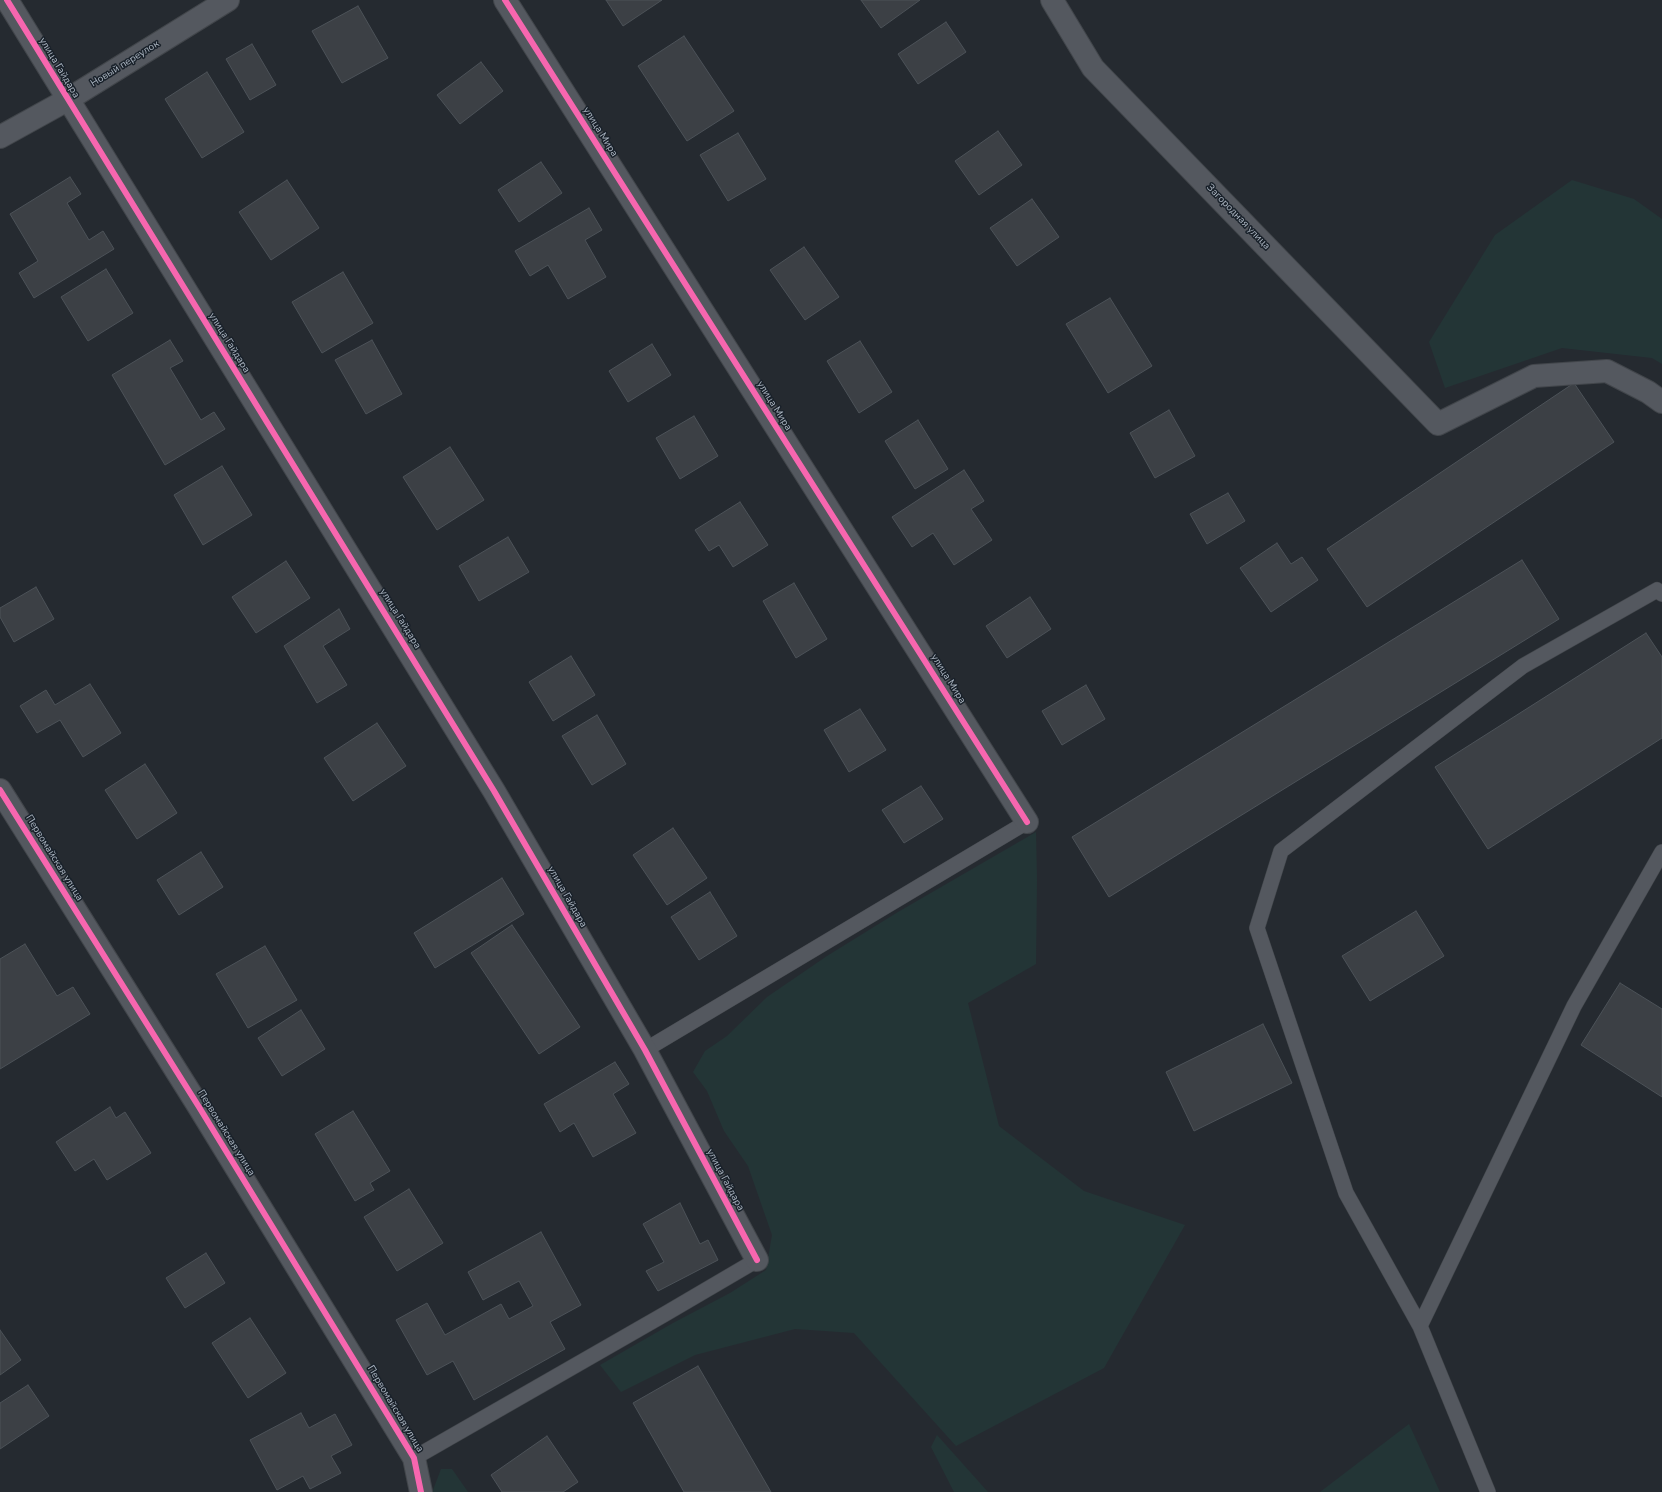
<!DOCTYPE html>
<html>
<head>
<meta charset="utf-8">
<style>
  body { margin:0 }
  canvas { display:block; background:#252a30 }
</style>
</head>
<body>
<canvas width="1662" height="1492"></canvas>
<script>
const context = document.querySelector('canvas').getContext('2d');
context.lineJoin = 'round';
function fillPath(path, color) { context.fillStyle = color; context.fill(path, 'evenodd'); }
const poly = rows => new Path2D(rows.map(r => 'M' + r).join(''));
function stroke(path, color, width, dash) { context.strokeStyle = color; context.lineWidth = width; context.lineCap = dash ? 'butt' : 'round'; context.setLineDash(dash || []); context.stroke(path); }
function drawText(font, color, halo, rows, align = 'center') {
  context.font = font + ' "Nunito Sans",sans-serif'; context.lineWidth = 3; context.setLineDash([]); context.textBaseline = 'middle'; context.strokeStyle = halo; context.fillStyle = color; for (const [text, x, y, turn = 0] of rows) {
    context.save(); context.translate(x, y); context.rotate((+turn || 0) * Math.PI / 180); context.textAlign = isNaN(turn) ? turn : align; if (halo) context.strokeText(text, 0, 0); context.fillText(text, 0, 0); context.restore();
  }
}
const green = poly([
  [1572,180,1634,199,1662,219,1662,364,1652,358,1562,348,1445,388,1429,342,1495,235],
  [1036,832,1037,879,1036,964,968,1003,999,1126,1084,1191,1185,1225,1104,1368,956,1446,854,1333,795,1329,695,1355,621,1392,600,1365,673,1323,730,1293,766,1270,772,1235,748,1166,724,1131,707,1091,693,1072,705,1051,727,1036,767,997,827,956,898,912],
  [1409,1424,1440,1492,1320,1492],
  [937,1435,988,1492,954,1492,931,1447],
  [441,1469,452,1469,468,1492,433,1492,433,1490]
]);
const building = poly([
  [606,0,662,0,623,26,606,0],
  [861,0,920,0,881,28,861,0],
  [358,6,388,58,342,83,312,31,358,6],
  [946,22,966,52,918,84,898,54,946,22],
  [684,36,734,111,687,141,638,66,684,36],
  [252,44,276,85,250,100,226,59,252,44],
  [481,62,503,91,460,124,437,95,481,62],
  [207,72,244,132,202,158,165,99,207,72],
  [998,131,1022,165,979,195,955,161,998,131],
  [738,133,766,179,728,201,700,155,738,133],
  [541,162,562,193,519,222,498,190,541,162],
  [70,177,81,194,67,203,89,240,103,231,114,249,34,298,19,273,38,261,10,214,70,177],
  [287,180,319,228,271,260,239,212,287,180],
  [1032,199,1059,237,1017,266,990,228,1032,199],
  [589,208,602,230,585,240,606,277,568,299,548,265,530,276,515,251,589,208],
  [804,247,839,297,805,320,770,270,804,247],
  [106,269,133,313,88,341,61,297,106,269],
  [343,272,373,323,322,353,292,302,343,272],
  [1110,298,1152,366,1108,393,1066,324,1110,298],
  [170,340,183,361,170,368,201,420,214,412,225,429,165,465,112,375,170,340],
  [372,340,402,394,366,414,335,360,372,340],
  [860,341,892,392,859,413,827,361,860,341],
  [652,344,671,375,628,402,609,371,652,344],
  [1574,383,1614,442,1367,607,1327,549,1574,383],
  [1169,410,1195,456,1155,478,1130,433,1169,410],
  [694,416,718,456,680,479,656,438,694,416],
  [918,420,948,469,915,489,885,441,918,420],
  [450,447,484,500,437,530,403,477,450,447],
  [222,466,252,515,203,545,174,495,222,466],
  [964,470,984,501,971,509,992,540,954,565,933,533,912,547,892,517,964,470],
  [1228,493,1245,521,1207,544,1190,514,1228,493],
  [740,502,768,545,733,567,719,545,709,551,695,530,740,502],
  [508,537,529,572,479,601,459,566,508,537],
  [1277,543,1291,564,1302,557,1318,580,1271,612,1240,568,1277,543],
  [1522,560,1559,619,1109,897,1072,837,1522,560],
  [286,561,310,598,256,633,232,597,286,561],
  [794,583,827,639,796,658,763,601,794,583],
  [36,587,54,619,14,642,0,617,0,608,36,587],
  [1030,597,1051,629,1007,658,986,626,1030,597],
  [339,609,350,629,323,646,347,685,317,703,284,646,339,609],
  [1646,633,1662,657,1662,738,1488,849,1435,767,1646,633],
  [571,656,595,695,553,721,529,682,571,656],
  [90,684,121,733,83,757,60,720,37,733,20,706,46,690,55,705,90,684],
  [1086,685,1105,719,1062,745,1042,711,1086,685],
  [860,709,886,750,849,772,824,730,860,709],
  [597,715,626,764,592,785,562,736,597,715],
  [377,723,406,766,353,801,324,758,377,723],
  [145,764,177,813,137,839,105,790,145,764],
  [921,786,943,819,904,843,882,810,921,786],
  [673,828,707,878,667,905,633,855,673,828],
  [201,852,223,887,179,915,157,880,201,852],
  [502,878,524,914,435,968,414,933,502,878],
  [710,892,737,936,699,960,671,917,710,892],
  [1416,911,1444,956,1370,1001,1342,956,1416,911],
  [512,925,580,1027,539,1054,471,953,512,925],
  [25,944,57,996,73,987,90,1014,0,1069,0,959,25,944],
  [265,946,297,1000,248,1028,216,974,265,946],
  [1620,983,1662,1009,1662,1097,1581,1045,1620,983],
  [301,1010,325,1049,282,1076,258,1038,301,1010],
  [1263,1024,1292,1083,1194,1131,1166,1072,1263,1024],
  [615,1062,629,1084,613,1094,636,1133,593,1157,574,1123,560,1132,544,1104,615,1062],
  [110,1107,116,1118,125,1112,151,1153,107,1180,94,1159,75,1171,56,1142,110,1107],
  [353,1111,390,1171,370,1183,374,1190,355,1201,315,1134,353,1111],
  [409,1189,443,1243,397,1271,364,1217,409,1189],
  [680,1203,700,1244,708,1240,718,1260,658,1291,646,1271,664,1262,643,1224,680,1203],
  [541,1232,581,1305,550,1322,565,1349,474,1400,453,1361,427,1375,396,1320,427,1303,445,1335,501,1304,509,1319,533,1306,519,1281,483,1300,468,1272,541,1232],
  [206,1253,225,1283,185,1308,166,1278,206,1253],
  [250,1318,286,1373,248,1398,212,1343,250,1318],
  [0,1330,21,1360,0,1375,0,1330],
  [698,1366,771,1492,684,1492,633,1403,698,1366],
  [28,1385,49,1416,0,1449,0,1403,28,1385],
  [301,1413,309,1428,335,1414,352,1445,331,1456,341,1473,310,1489,303,1476,277,1490,250,1440,301,1413],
  [547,1436,578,1482,563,1492,502,1492,491,1475,547,1436]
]);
const service = poly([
  [645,1050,1027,822],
  [1420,1326,1346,1193,1257,928,1281,851,1523,666,1657,590,1662,594],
  [414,1458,665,1314,757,1260],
  [1488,1492,1420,1326,1574,1006,1662,852]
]);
const minor = poly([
  [7,0,494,791,645,1050,757,1260],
  [505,0,1027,822],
  [1052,0,1093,68,1438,424,1534,376,1607,371,1648,392,1662,402],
  [0,137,67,100,228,0],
  [0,790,199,1107,414,1458,421,1492]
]);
const cycleway = poly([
  [7,0,494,791,645,1050,757,1260],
  [505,0,1027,822],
  [0,790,199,1107,414,1458,421,1492]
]);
const streetNames = [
  ["Новый переулок",125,64,-32],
  ["улица Гайдара",59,68,59],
  ["улица Мира",600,132,58],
  ["Загородная улица",1238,217,46],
  ["улица Гайдара",229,343,58],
  ["улица Мира",774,406,58],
  ["улица Гайдара",400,619,58],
  ["улица Мира",948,679,58],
  ["Первомайская улица",54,858,58],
  ["улица Гайдара",567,897,60],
  ["Первомайская улица",226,1133,58],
  ["улица Гайдара",725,1180,62],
  ["Первомайская улица",395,1409,59]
];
fillPath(green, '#233536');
fillPath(building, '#3c4045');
stroke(building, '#4c5258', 1);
stroke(service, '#42464b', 16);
stroke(minor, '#42464b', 24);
stroke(service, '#54585f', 15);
stroke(minor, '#54585f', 22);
stroke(cycleway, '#f766af', 6);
drawText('10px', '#adb7c3', '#19212a', streetNames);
</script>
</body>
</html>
